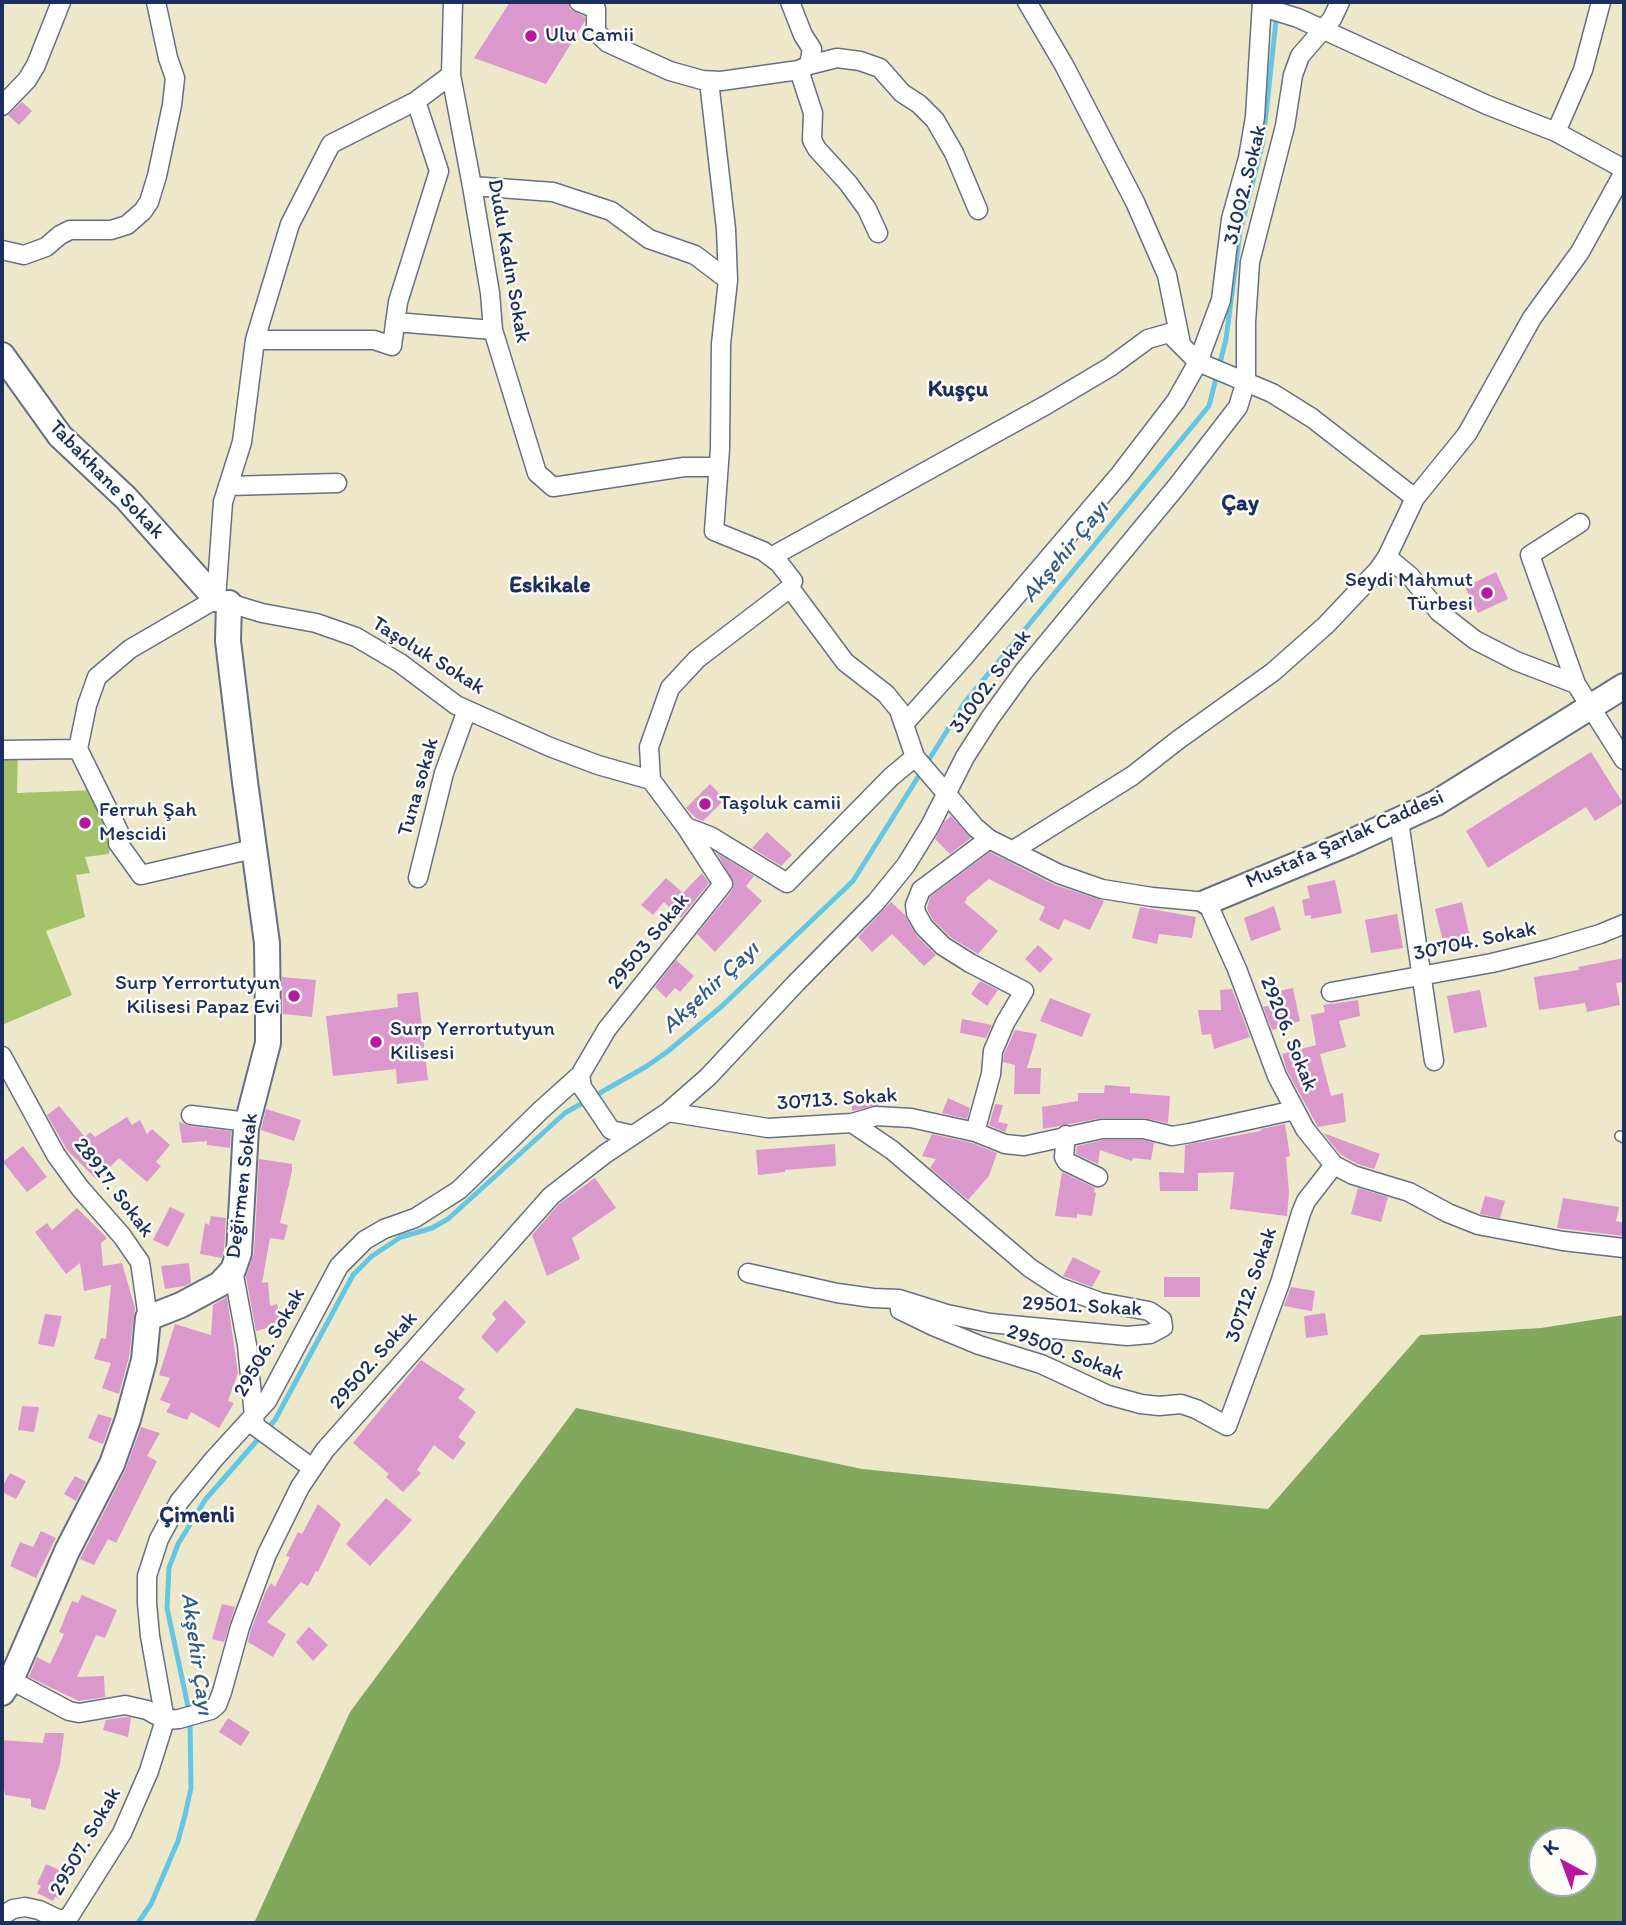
<!DOCTYPE html>
<html>
<head>
<meta charset="utf-8">
<style>
  body { margin:0 }
  #map { position:relative; width:1626px; height:1925px; overflow:hidden; background:#eee8cb; font-family:Itim,sans-serif }
  canvas { display:block }
  .frame { position:absolute; inset:0; border:4px solid #1b2f5e; pointer-events:none }
  .north { position:absolute; left:1528px; top:1827px; width:70px; height:70px; box-sizing:border-box; background:#fdfcf7; border:2px solid #a3aaba; border-radius:50%; rotate:319deg; font-size:19px; font-weight:700; line-height:28px; text-align:center; color:#1b2f5e }
  .north::after { content:''; display:block; margin:auto; width:24px; height:32px; background:#b5179e; clip-path:polygon(50% 0,100% 100%,50% 72%,0 100%) }
</style>
</head>
<body>
<div id="map">
<canvas width="1626" height="1925"></canvas>
<div class="frame"></div>
<div class="north">K</div>
</div>
<script>
const context = document.querySelector('canvas').getContext('2d');
context.lineJoin = 'round';
function fillPath(path, color) { context.fillStyle = color; context.fill(path, 'evenodd'); }
const poly = rows => new Path2D(rows.map(r => 'M' + r).join(''));
function stroke(path, color, width, dash) { context.strokeStyle = color; context.lineWidth = width; context.lineCap = dash ? 'butt' : 'round'; context.setLineDash(dash || []); context.stroke(path); }
function drawText(font, color, halo, rows, align = 'center') {
  context.font = font + ' Itim,sans-serif'; context.lineWidth = 5; context.setLineDash([]); context.textBaseline = 'middle'; context.strokeStyle = halo; context.fillStyle = color; for (const [text, x, y, turn = 0] of rows) {
    context.save(); context.translate(x, y); context.rotate((+turn || 0) * Math.PI / 180); context.textAlign = isNaN(turn) ? turn : align; if (halo) context.strokeText(text, 0, 0); context.fillText(text, 0, 0); context.restore();
  }
}
const green = poly([
  [2,751,18,753,17,793,97,790,113,826,109,854,85,857,90,873,76,875,85,917,46,931,72,995,2,1025]
]);
const forest = poly([
  [1624,1315,1624,1923,254,1923,350,1712,576,1408,862,1469,1268,1509,1420,1335,1541,1328],
  [1542,1841,1584,1841,1584,1883,1542,1883]
]);
const stream = poly([
  [189,1711,167,1608,169,1568,178,1544,205,1500,275,1420,353,1275,372,1256,401,1237,432,1228,448,1219,565,1113,647,1066,667,1052,722,1006,853,881,965,702,1209,406,1226,339,1240,232,1263,142,1278,2],
  [138,1923,151,1904,178,1841,185,1815,191,1788,190,1721]
]);
const building = poly([
  [510,2,568,2,570,9,585,17,585,21,546,84,474,58],
  [22,102,32,111,19,125,8,115],
  [1496,572,1508,599,1478,613,1465,587],
  [1591,752,1623,803,1595,821,1586,807,1488,868,1466,831],
  [710,784,725,799,703,821,696,818,686,808],
  [951,816,971,838,950,854,935,839,945,821],
  [767,832,792,855,781,866,752,848],
  [990,852,1055,885,1104,901,1090,930,1064,919,1059,930,1039,920,1045,907,989,879,966,898,967,900,964,902,998,931,978,954,950,937,933,920,927,909,930,897],
  [717,853,754,876,746,886,762,901,715,952,697,934,732,891,734,884],
  [702,873,709,883,681,918,664,902,653,915,641,905,666,878,683,893],
  [1335,880,1342,913,1311,919,1311,915,1305,916,1302,900,1310,898,1307,886],
  [891,902,905,915,916,935,936,955,924,966,892,934,872,952,858,937],
  [1462,902,1471,942,1445,949,1435,909],
  [1274,906,1281,930,1251,941,1244,918],
  [1140,907,1196,917,1192,938,1159,934,1157,944,1132,938],
  [1397,914,1403,948,1371,953,1365,920],
  [1038,945,1053,959,1040,973,1025,959],
  [1624,958,1624,982,1616,983,1620,1005,1587,1012,1585,1003,1539,1010,1534,977,1579,970,1578,967],
  [676,960,694,976,680,992,675,988,666,998,655,987],
  [282,977,316,980,312,1017,283,1014],
  [980,981,998,990,987,1006,971,994],
  [1293,988,1300,1021,1272,1030,1263,1007,1273,1005,1269,993],
  [1232,989,1250,1037,1214,1049,1211,1034,1202,1035,1198,1010,1221,1010,1220,990],
  [1480,990,1487,1027,1454,1033,1447,996],
  [418,992,428,1080,397,1084,396,1069,333,1076,326,1016,398,1007,397,994],
  [1050,998,1091,1014,1082,1037,1040,1021],
  [1358,1000,1360,1016,1339,1021,1346,1047,1320,1054,1331,1096,1343,1093,1346,1122,1318,1127,1287,1071,1282,1054,1316,1045,1311,1015,1325,1012,1323,1005],
  [962,1019,992,1025,986,1038,960,1033],
  [1015,1030,1037,1034,1027,1068,1041,1068,1040,1094,1014,1094,1015,1065,1003,1062,1004,1054],
  [1105,1085,1130,1087,1130,1093,1170,1096,1168,1123,1144,1118,1102,1118,1043,1129,1042,1107,1078,1101,1078,1093,1104,1093],
  [852,1092,879,1092,878,1105,852,1111],
  [948,1098,970,1108,967,1119,942,1113],
  [995,1104,1003,1105,998,1122,1008,1124,1005,1132,989,1125],
  [59,1106,85,1137,90,1132,95,1137,127,1117,132,1125,140,1120,147,1134,152,1129,170,1145,156,1162,161,1166,147,1182,119,1158,97,1180,67,1150,47,1115],
  [266,1109,301,1120,294,1141,261,1130],
  [179,1122,190,1126,231,1131,230,1148,207,1145,207,1141,182,1143],
  [1285,1124,1290,1156,1286,1157,1289,1192,1287,1216,1230,1209,1234,1172,1198,1173,1198,1191,1160,1191,1159,1172,1184,1173,1185,1145,1261,1131,1261,1129],
  [1323,1133,1380,1154,1374,1169,1357,1164,1340,1154],
  [932,1134,972,1143,997,1153,989,1176,968,1200,930,1168,936,1159,922,1156],
  [1103,1140,1143,1140,1154,1143,1151,1160,1133,1158,1132,1161,1100,1150,1098,1164,1076,1154,1077,1146],
  [835,1144,836,1166,785,1170,785,1172,758,1175,756,1150],
  [23,1146,47,1177,27,1192,3,1162],
  [259,1159,292,1164,292,1171,280,1223,288,1225,284,1240,270,1238,262,1283,268,1282,270,1306,277,1304,282,1324,256,1331,246,1277,254,1254],
  [1062,1172,1095,1188,1094,1192,1096,1193,1092,1216,1077,1214,1077,1218,1055,1216],
  [595,1178,616,1208,572,1238,580,1259,547,1276,532,1235,559,1204],
  [1358,1188,1388,1197,1381,1222,1351,1214],
  [1485,1196,1505,1201,1500,1218,1480,1214],
  [1563,1198,1619,1207,1616,1221,1624,1223,1623,1236,1557,1228],
  [170,1207,185,1214,168,1247,153,1240],
  [77,1208,107,1238,101,1243,103,1266,122,1263,135,1308,129,1357,119,1394,102,1388,111,1363,94,1359,101,1338,106,1339,111,1285,84,1291,80,1263,66,1274,35,1232,47,1223,52,1230],
  [211,1216,226,1218,224,1250,222,1258,200,1254,205,1223,209,1225],
  [1073,1257,1101,1271,1092,1287,1063,1276],
  [189,1263,191,1283,185,1286,165,1289,161,1266],
  [1164,1277,1200,1277,1200,1297,1164,1297],
  [1291,1287,1315,1291,1312,1311,1284,1306],
  [227,1297,238,1373,228,1401,234,1403,219,1428,191,1412,187,1420,166,1412,171,1404,160,1400,170,1378,159,1375,175,1324,211,1335,213,1305],
  [505,1300,526,1322,497,1353,481,1337,496,1319,492,1314],
  [1325,1313,1328,1335,1306,1338,1304,1316],
  [45,1314,62,1316,54,1347,38,1344],
  [421,1360,465,1389,458,1398,476,1412,458,1437,466,1443,453,1460,434,1445,417,1470,421,1473,403,1492,386,1477,389,1474,353,1443],
  [22,1406,39,1407,34,1432,18,1430],
  [98,1414,112,1418,103,1444,88,1438],
  [141,1427,160,1433,147,1456,157,1461,116,1543,108,1539,94,1565,80,1559,125,1471],
  [10,1473,26,1481,16,1499,2,1492,2,1487],
  [75,1476,86,1482,76,1501,64,1494],
  [386,1498,412,1520,370,1566,346,1544],
  [318,1504,341,1524,318,1572,316,1571,308,1586,301,1582,267,1622,286,1634,273,1657,248,1642,251,1630,266,1591,271,1583,275,1587,290,1557,286,1556,298,1532,302,1534],
  [41,1531,56,1538,36,1578,10,1566,20,1542,33,1547],
  [82,1595,117,1610,105,1638,96,1635,77,1677,104,1676,105,1697,79,1701,29,1677,37,1657,50,1664,64,1634,59,1632,72,1601,78,1603],
  [222,1604,235,1607,224,1642,212,1639],
  [309,1627,328,1645,313,1661,296,1642],
  [125,1717,131,1718,128,1737,103,1730,106,1720],
  [228,1718,250,1732,241,1746,219,1732],
  [45,1733,64,1733,60,1764,45,1810,31,1807,31,1799,5,1795,4,1788,2,1788,2,1740,43,1743],
  [46,1864,71,1875,60,1899,55,1897,53,1901,37,1893,41,1886,37,1884]
]);
const lane = poly([
  [1620,1136,1624,1138]
]);
const street = poly([
  [453,2,451,75,472,186,490,293,493,330,537,473,553,487,684,467,718,467],
  [579,2,596,9,596,32,608,43,670,71,702,80,721,81,799,70,809,65,837,58,860,61,880,68,902,93,919,104,935,120,954,153,978,210],
  [790,2,803,35,812,49,809,65],
  [1027,2,1064,65,1135,202,1167,275,1181,344],
  [1262,7,1298,18,1487,105,1556,132,1624,169],
  [799,70,813,113,812,140,817,149,848,183,867,209,878,233],
  [709,81,726,229,728,280,721,344,720,449,714,531,763,551,779,563,793,581,790,588,845,662,886,694,899,710,915,757,975,827,989,839,1059,874,1102,889,1152,897,1207,902,1237,969,1277,1076,1305,1129,1334,1165,1353,1175,1409,1192,1448,1213,1478,1225,1563,1241,1624,1248],
  [2,106,27,80,36,65,61,2],
  [1556,132,1583,70,1601,2],
  [472,186,553,192,611,211,649,239,695,255,728,280],
  [2,250,24,255,46,247,60,235,70,230,111,230,127,225,143,211,149,202,157,176,172,105,175,78,168,58,156,2],
  [395,322,493,330],
  [255,340,374,340,392,346,398,302,439,171,416,101],
  [228,486,337,483],
  [1580,523,1530,555,1576,684,1624,760],
  [771,557,1046,405,1110,367,1148,339,1169,333,1198,362,1272,393,1312,418,1415,498],
  [1387,557,1410,576,1439,612,1475,640,1516,661,1576,684],
  [790,588,697,659,670,688,649,747,651,780,686,827,710,836,787,883,891,777,915,757],
  [216,599,223,502,242,442,255,340,290,224,331,144,416,101,451,75],
  [216,599,130,649,97,677,87,705,78,749,121,836,118,843,141,875,253,849],
  [219,600,262,613,316,623,356,637,400,663,456,705,550,747,598,765,651,780],
  [904,724,965,656,1120,474,1176,401,1198,362,1221,300,1231,219,1248,158,1255,117,1262,2],
  [2,750,78,749],
  [1399,821,1434,1061],
  [1012,851,1132,776,1178,740,1273,672,1326,625,1378,570,1387,557,1415,498,1467,434,1532,318,1580,252,1624,172],
  [418,878,444,773,467,710],
  [1331,992,1492,963,1549,949,1600,934,1624,924],
  [2,1056,56,1155,80,1188,122,1236,140,1262,148,1318],
  [668,1112,768,1128,852,1123,876,1116,911,1118,975,1132,1005,1144,1024,1146,1102,1129,1144,1129,1172,1136,1190,1133,1295,1110],
  [191,1115,248,1122],
  [975,1132,991,1074,993,1051,1005,1023,1024,991,970,963,943,946,924,927,916,913,915,905,921,890,989,839],
  [633,1135,611,1130,582,1087,580,1075,607,1029,723,884,686,827],
  [1066,1135,1064,1157,1067,1162,1098,1177],
  [233,1270,247,1345,255,1426,312,1468],
  [748,1273,837,1293,873,1298,899,1299,947,1314,990,1323,1127,1336,1150,1334,1163,1327,1162,1320,1149,1311,1100,1302,1059,1287,1030,1268,892,1150,852,1123],
  [899,1300,900,1310,933,1326,979,1345,1041,1364,1108,1395,1141,1404,1159,1406,1181,1404,1196,1409,1227,1426,1280,1283,1301,1213,1306,1201,1334,1165],
  [11,1680,69,1711,79,1713,125,1705,147,1710,165,1720,179,1719,211,1710,217,1705,222,1692,240,1627,267,1554,300,1487,325,1450,551,1196,605,1154,668,1112,708,1077,796,983,876,902,906,865,930,826,965,757,990,718,1024,671,1177,486,1238,407,1246,381,1246,322,1250,262,1285,126,1293,75,1300,56,1332,19,1340,2],
  [2,1916,13,1909,25,1907,39,1910,60,1920,69,1917,122,1833,149,1771,165,1720,150,1636,147,1603,147,1576,159,1539,179,1502,214,1459,267,1401,339,1266,365,1240,384,1229,415,1218,459,1190,541,1110,580,1075]
]);
const secondary = poly([
  [2,355,60,436,126,498,216,599],
  [1207,902,1349,843,1436,803,1624,686],
  [2,1693,11,1680,67,1551,112,1464,128,1419,144,1360,148,1318,181,1305,220,1284,233,1270,239,1253,246,1128,268,1043,268,1022,267,943,245,782,228,641,229,603]
]);
const markers = [
  [531,36,7,"#b5179e"],
  [1487,593,7,"#b5179e"],
  [705,804,7,"#b5179e"],
  [85,823,7,"#b5179e"],
  [294,996,7,"#b5179e"],
  [376,1042,7,"#b5179e"]
];
const poiNames = [
  ["Ulu Camii",545,36],
  ["Seydi Mahmut",1473,581,"right"],
  ["Türbesi",1473,605,"right"],
  ["Taşoluk camii",719,804],
  ["Ferruh Şah",99,811],
  ["Mescidi",99,835],
  ["Surp Yerrortutyun",280,984,"right"],
  ["Kilisesi Papaz Evi",280,1008,"right"],
  ["Surp Yerrortutyun",390,1030],
  ["Kilisesi",390,1054]
];
const streetNames = [
  ["31002. Sokak",1246,185,-76],
  ["Dudu Kadın Sokak",508,261,80],
  ["Tabakhane Sokak",106,480,46],
  ["Taşoluk Sokak",428,656,32],
  ["31002. Sokak",991,682,-54],
  ["Tuna sokak",419,787,-74],
  ["Mustafa Şarlak Caddesi",1345,840,-24],
  ["29503 Sokak",649,942,-51],
  ["30704. Sokak",1475,942,-12],
  ["29206. Sokak",1288,1034,68],
  ["30713. Sokak",837,1100,-4],
  ["Değirmen Sokak",243,1186,-83],
  ["28917. Sokak",113,1188,53],
  ["30712. Sokak",1252,1285,-71],
  ["29501. Sokak",1082,1307,3],
  ["29506. Sokak",270,1343,-60],
  ["29500. Sokak",1065,1353,21],
  ["29502. Sokak",374,1361,-49],
  ["29507. Sokak",86,1842,-60]
];
const neighbourhoodNames = [
  ["Kuşçu",958,390],
  ["Çay",1240,504],
  ["Eskikale",550,586],
  ["Çimenli",197,1516]
];
const waterNames = [
  ["Akşehir Çayı",1066,552,-51],
  ["Akşehir Çayı",711,988,-43],
  ["Akşehir Çayı",196,1654,82]
];
fillPath(green, '#a3c26a');
fillPath(forest, '#82a85e');
stroke(stream, '#64c6e2', 5);
fillPath(building, '#da98cd');
stroke(lane, '#657084', 12);
stroke(street, '#657084', 21);
stroke(secondary, '#657084', 28);
stroke(lane, '#fff', 9);
stroke(street, '#fff', 18);
stroke(secondary, '#fff', 24);
for (const [x, y, r, color] of markers) { const dot = new Path2D(); dot.arc(x, y, r, 0, 2 * Math.PI); context.fillStyle = color; context.fill(dot); stroke(dot, '#fdfcf7', 2.5); }
drawText('21px', '#1b2f5e', '#fdfcf7', poiNames, 'left');
drawText('21px', '#1b2f5e', '#fdfcf7', streetNames);
drawText('bold 23px', '#1b2f5e', '#fdfcf7', neighbourhoodNames);
drawText('italic 23px', '#315c86', '#fdfcf7', waterNames);
</script>
</body>
</html>
